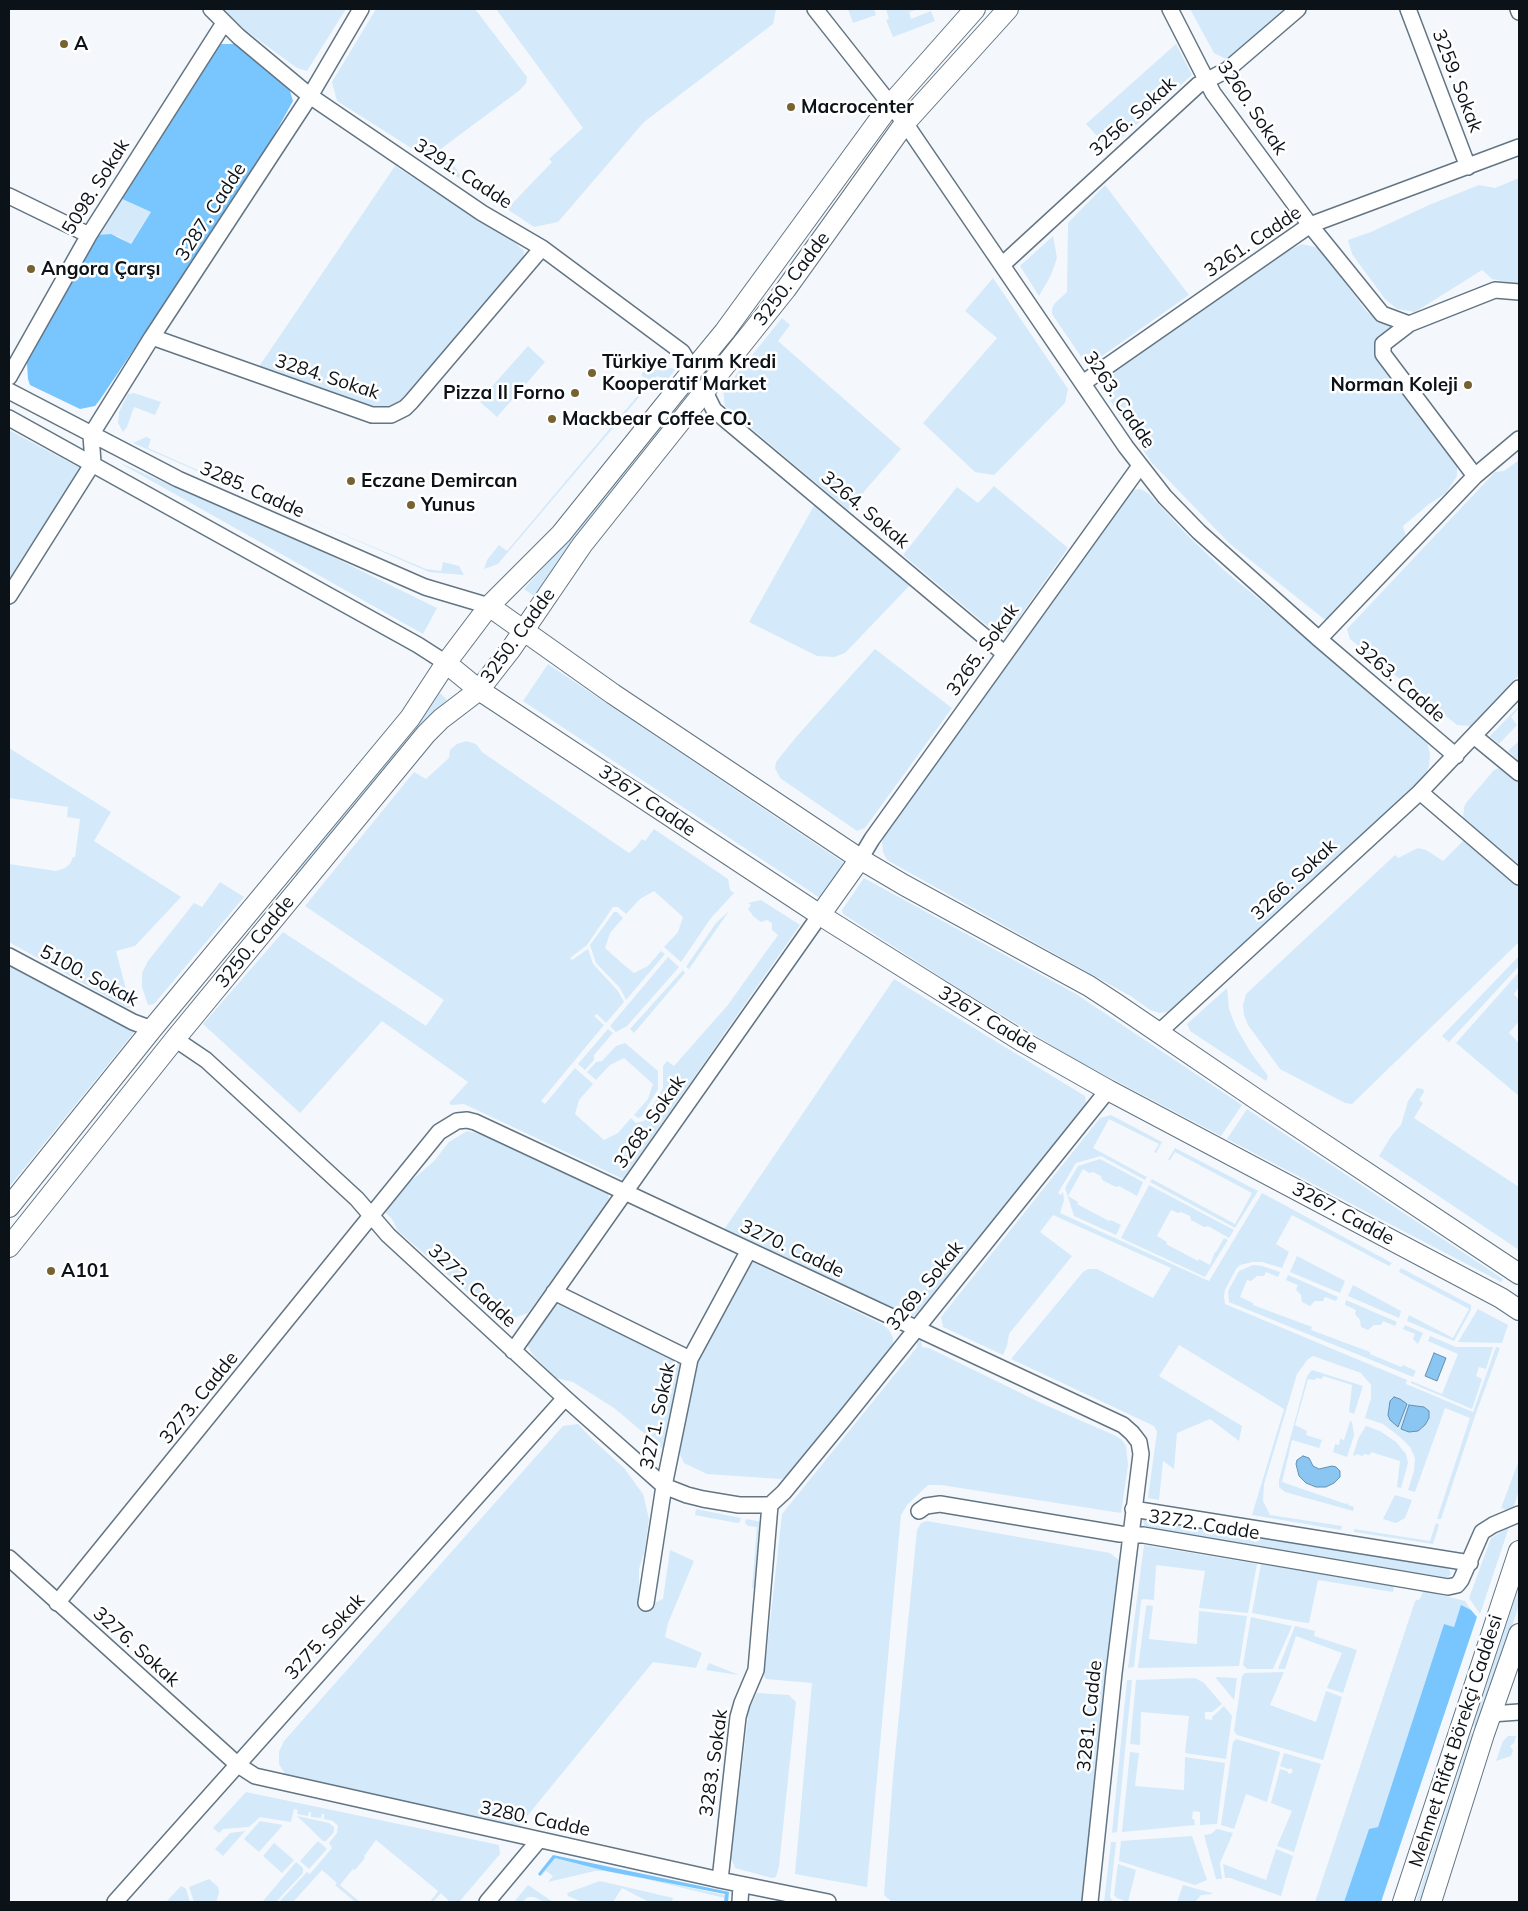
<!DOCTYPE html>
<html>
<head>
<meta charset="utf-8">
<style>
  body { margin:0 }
  #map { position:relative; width:1528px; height:1911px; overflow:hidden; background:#f4f8fc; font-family:Mulish,sans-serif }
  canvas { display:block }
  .frame { position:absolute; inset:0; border:10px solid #0c1318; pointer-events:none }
</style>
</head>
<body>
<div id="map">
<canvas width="1528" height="1911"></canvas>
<div class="frame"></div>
</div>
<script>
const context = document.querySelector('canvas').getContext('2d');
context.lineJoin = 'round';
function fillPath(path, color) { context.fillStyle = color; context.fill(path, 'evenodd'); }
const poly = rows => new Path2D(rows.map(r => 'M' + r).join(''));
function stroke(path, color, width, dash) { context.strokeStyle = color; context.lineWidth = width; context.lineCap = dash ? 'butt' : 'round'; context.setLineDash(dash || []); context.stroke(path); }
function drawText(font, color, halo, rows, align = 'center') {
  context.font = font + ' Mulish,sans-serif'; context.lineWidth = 5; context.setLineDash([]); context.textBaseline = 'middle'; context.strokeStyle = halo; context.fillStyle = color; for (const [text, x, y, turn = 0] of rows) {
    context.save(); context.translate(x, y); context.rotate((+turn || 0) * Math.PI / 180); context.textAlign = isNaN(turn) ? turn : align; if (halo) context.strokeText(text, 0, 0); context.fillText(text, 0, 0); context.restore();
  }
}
const green = poly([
  [220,9,346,9,307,71,297,68,241,27],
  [376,9,475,9,527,77,526,83,520,90,442,148,465,182,337,101,332,82],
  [496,9,776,9,773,24,644,122,558,222,534,227,507,209,552,162,549,159,583,128],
  [848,9,874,9,876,15,853,23],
  [886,9,919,9,909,12,911,19,931,11,935,21,893,37,886,20,889,19],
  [1190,9,1287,9,1226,59,1214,53],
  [1176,44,1192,75,1109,149,1086,124],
  [395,166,514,242,524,251,523,258,405,399,393,408,379,409,258,368],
  [1519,178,1519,282,1516,284,1492,279,1482,270,1415,312,1397,309,1385,299,1352,254,1348,240,1371,232,1429,205,1479,185,1495,188],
  [1105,185,1189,295,1102,356,1091,359,1082,358,1052,314,1052,309,1054,304,1067,292,1068,223],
  [120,198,151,212,130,244,118,236,97,235],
  [1053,236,1057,258,1051,275,1039,296,1020,266],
  [1302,244,1319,248,1367,312,1396,330,1379,338,1457,460,1457,476,1446,493,1429,504,1403,526,1406,537,1331,619,1324,619,1230,544,1151,462,1104,391,1102,385,1119,367,1266,261],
  [993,278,1068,389,1065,403,994,475,975,472,923,423,997,338,965,311],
  [782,318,790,325,778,341,901,449,848,510,725,406,723,391],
  [528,346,545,362,497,417,479,401],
  [672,368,675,370,667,380,664,380,657,376,498,564,484,569,487,560,499,545,507,551,649,382,641,375,643,372],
  [134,393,161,402,155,415,134,407,127,427,123,432,118,423,119,412,128,394],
  [672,408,677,412,571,545,534,596,524,589,566,542],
  [9,430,80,468,9,580],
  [146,437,151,439,148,448,333,530,426,569,441,571,443,562,459,566,464,575,429,572,133,443],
  [1519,460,1519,675,1471,726,1457,725,1350,639,1347,629,1495,472,1504,471],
  [118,462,323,552,437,608,423,634],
  [994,486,1068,548,1009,632,996,633,903,555,957,487,978,503],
  [1141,489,1149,494,1185,533,1225,571,1426,737,1430,754,1429,766,1424,778,1184,1001,1167,1012,1160,1013,1150,1010,1132,997,887,860,883,852,882,842,884,835,934,764,971,717,1007,662,1131,490],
  [816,502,912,583,845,653,834,657,817,656,749,622],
  [875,649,952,708,865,828,857,831,780,778,775,768,776,762,797,736],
  [548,664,847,865,823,900,523,701],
  [439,692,447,700,423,722,297,875,294,872,429,707],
  [1519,706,1519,708,1511,717,1517,725,1499,744,1490,736],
  [466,741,476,744,482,752,629,853,636,847,642,839,645,841,654,829,728,879,730,890,734,893,711,918,681,962,664,947,678,932,683,917,654,891,640,899,626,914,618,907,613,907,587,945,570,958,572,960,588,949,593,964,618,991,624,1002,606,1023,597,1014,594,1016,604,1025,541,1101,545,1104,575,1068,593,1084,579,1100,575,1114,604,1140,618,1133,631,1118,636,1123,644,1121,663,1088,663,1066,667,1061,674,1066,727,1006,778,935,772,930,772,923,767,920,761,922,754,917,748,909,751,905,748,903,761,900,800,925,623,1179,464,1104,451,1105,449,1103,468,1082,382,1021,300,1113,203,1024,283,932,426,1026,444,1000,305,906,414,772,426,779,449,758,450,750,457,744],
  [1519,741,1519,761,1508,751],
  [9,748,111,812,94,841,181,897,135,946,116,951,131,1008,127,1008,9,942,9,864,56,871,65,868,70,864,73,857,75,857,80,819,67,817,68,807,9,798],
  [1499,768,1504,771,1519,783,1519,866,1463,819,1464,807,1466,803,1494,770],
  [1465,839,1519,885,1519,942,1352,1104,1345,1103,1280,1069,1248,1025,1244,1015,1243,1005,1246,994,1395,855,1398,858,1418,848,1426,850,1443,861],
  [864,878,1076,994,1242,1105,1221,1136,1078,1061,961,990,843,914,842,910],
  [220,882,244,897,154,1004,148,1005,142,987,142,973,148,961,194,903,202,907],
  [729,911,689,969,686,967,716,923],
  [614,912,617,912,623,918,610,933,605,948,624,965,634,973,648,966,661,951,665,954,626,1000,620,988,596,963,590,945],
  [1519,956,1519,966,1449,1042,1442,1036],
  [668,957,679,967,627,1026,616,1032,610,1026],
  [9,963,135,1031,9,1187],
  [683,970,685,973,634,1033,630,1029],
  [1519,972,1519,987,1514,994,1519,1000,1519,1021,1509,1033,1519,1043,1519,1096,1456,1043],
  [894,979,1085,1096,1086,1104,922,1311,913,1316,903,1315,723,1231],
  [1227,988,1229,1009,1236,1027,1251,1053,1268,1076,1266,1081,1190,1031,1187,1024],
  [608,1029,613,1033,594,1055,594,1060,585,1070,578,1064],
  [625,1043,658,1071,658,1089,641,1117,638,1118,634,1115,648,1099,653,1084,643,1075,624,1058,610,1065,596,1080,587,1072,596,1062,602,1061,616,1046],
  [1417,1088,1423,1089,1424,1092,1419,1100,1423,1103,1414,1118,1519,1187,1519,1250,1379,1156,1392,1135,1401,1125,1408,1101],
  [1247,1109,1503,1279,1501,1282,1227,1139],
  [1111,1115,1162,1142,1156,1153,1154,1152,1159,1144,1109,1119,1093,1148,1147,1177,1145,1180,1101,1156,1076,1163,1058,1193,1061,1195,1063,1192,1064,1200,1060,1213,1209,1281,1262,1193,1392,1263,1389,1266,1292,1215,1276,1244,1289,1252,1282,1268,1262,1262,1253,1262,1240,1265,1236,1269,1225,1290,1224,1297,1225,1304,1407,1380,1406,1384,1473,1412,1496,1347,1500,1348,1475,1416,1441,1519,1437,1519,1470,1418,1445,1408,1415,1492,1408,1490,1414,1471,1415,1458,1410,1447,1400,1437,1383,1424,1365,1418,1371,1398,1371,1385,1361,1373,1313,1356,1308,1359,1297,1374,1264,1484,1263,1501,1270,1515,1342,1526,1341,1530,1252,1515,1284,1409,1179,1345,1159,1376,1242,1426,1239,1441,1210,1419,1177,1433,1174,1469,1163,1461,1159,1500,1148,1498,1157,1432,1154,1426,1011,1359,1083,1272,1088,1269,1097,1269,1153,1298,1171,1268,1053,1215,1040,1232,1072,1256,1009,1334,1007,1346,1003,1355,943,1327,941,1317,1100,1118],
  [1409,1405,1424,1407,1429,1418,1422,1429],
  [467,1131,496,1138,608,1192,609,1201,528,1313,509,1320,494,1315,398,1231,392,1219,385,1212,411,1181,434,1161,449,1142],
  [1175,1148,1258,1191,1235,1228,1150,1182,1152,1179,1235,1224,1252,1193,1175,1152,1170,1160,1168,1160],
  [1100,1159,1143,1182,1137,1196,1119,1186,1116,1187,1102,1180,1101,1176,1093,1172,1089,1173,1083,1169,1068,1196,1078,1202,1077,1204,1109,1221,1111,1220,1121,1225,1116,1235,1074,1216,1065,1188,1078,1166],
  [1149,1185,1234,1230,1229,1238,1208,1226,1204,1227,1191,1220,1190,1216,1181,1212,1178,1213,1171,1210,1157,1236,1167,1242,1166,1244,1198,1261,1199,1259,1210,1265,1215,1252,1216,1252,1224,1238,1228,1240,1205,1277,1121,1238],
  [1297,1256,1345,1281,1340,1293,1290,1272],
  [750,1261,882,1324,889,1330,893,1338,893,1349,787,1478,781,1479,707,1474,684,1463,678,1450,694,1370,700,1354],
  [1253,1265,1262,1266,1280,1272,1278,1277,1266,1272,1264,1276,1257,1276,1251,1281,1247,1280,1240,1297,1253,1303,1253,1305,1312,1327,1311,1330,1370,1352,1370,1354,1401,1367,1403,1365,1416,1371,1413,1377,1229,1302,1228,1291,1239,1271],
  [1401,1268,1471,1305,1471,1310,1454,1341,1407,1321,1409,1315,1453,1338,1469,1309,1399,1272],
  [1288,1275,1338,1297,1336,1301,1325,1297,1323,1301,1315,1301,1310,1306,1302,1302,1301,1295,1296,1290,1298,1285,1286,1280],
  [1353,1285,1401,1311,1399,1318,1348,1296],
  [557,1300,683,1362,663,1449,614,1408,573,1382,556,1378,533,1355,527,1345,531,1334],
  [1346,1300,1397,1322,1395,1326,1383,1321,1381,1325,1374,1325,1368,1330,1361,1327,1360,1320,1355,1314,1356,1310,1345,1305],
  [1478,1309,1508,1325,1502,1343,1458,1342],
  [1405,1325,1423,1333,1418,1344,1413,1339,1415,1334,1403,1329],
  [1430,1336,1456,1347,1493,1347,1486,1369,1479,1367,1476,1376,1482,1379,1472,1409,1411,1383,1411,1381,1442,1394,1458,1354,1428,1341],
  [921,1340,922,1347,929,1348,1043,1404,1116,1436,1122,1440,1126,1446,1128,1465,1121,1513,941,1485,928,1485,907,1505,901,1515,867,1887,795,1874,812,1683,766,1679,764,1676,782,1514,917,1347,917,1341],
  [1312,1370,1363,1386,1354,1414,1349,1412,1352,1385,1323,1376,1322,1379,1316,1378,1315,1380,1308,1379,1295,1425,1307,1431,1306,1435,1322,1440,1319,1448,1292,1440,1282,1482,1346,1504,1349,1503,1348,1505,1354,1507,1353,1511,1285,1492,1279,1487,1279,1480,1307,1376],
  [1350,1421,1352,1422,1354,1435,1347,1457,1333,1452,1335,1444,1339,1445,1340,1439,1344,1440],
  [578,1424,592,1439,624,1468,643,1494,649,1519,644,1553,639,1569,639,1592,646,1603,652,1604,663,1599,670,1550,694,1561,668,1623,665,1637,702,1653,696,1668,653,1662,519,1826,302,1783,285,1774,279,1764,279,1752,284,1741,563,1426],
  [1366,1426,1380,1431,1396,1442,1406,1454,1408,1463,1401,1488,1397,1487,1400,1461,1371,1452,1370,1455,1364,1454,1363,1456,1356,1454,1355,1456,1353,1455,1359,1437],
  [1519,1460,1519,1490,1513,1509,1511,1511,1501,1508],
  [1395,1495,1412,1500,1405,1518,1396,1523,1383,1519],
  [696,1509,741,1518,740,1522,737,1523,695,1515],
  [1150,1517,1445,1567,1449,1569,1451,1574,1446,1579,1145,1529,1143,1520],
  [746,1519,762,1522,756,1589,752,1588,757,1527,748,1526,745,1523],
  [927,1521,1110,1553,1119,1560,1081,1902,892,1902,884,1895,893,1776,917,1530,921,1523],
  [1436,1523,1439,1525,1433,1544,1354,1532,1354,1529,1430,1541],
  [1509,1527,1480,1614,1469,1598,1491,1538],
  [1144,1545,1257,1564,1248,1613,1199,1608,1205,1571,1156,1565,1154,1600,1143,1599,1141,1601,1134,1667,1128,1668],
  [1261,1564,1394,1586,1393,1592,1318,1580,1309,1623,1300,1622,1252,1613],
  [1519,1586,1519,1605,1478,1728,1473,1726],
  [1425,1591,1465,1601,1471,1610,1461,1606,1454,1627,1444,1624,1378,1827,1369,1829,1344,1902,1315,1902,1415,1601,1420,1599,1423,1592],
  [1147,1605,1153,1606,1149,1639,1197,1644,1199,1611,1247,1616,1239,1666,1138,1668,1146,1607],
  [1251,1617,1292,1626,1273,1669,1247,1669,1243,1665],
  [1295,1626,1315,1631,1314,1636,1357,1650,1343,1693,1327,1688,1342,1653,1296,1636,1285,1669,1278,1669],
  [709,1663,739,1675,706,1670],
  [1284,1672,1270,1705,1316,1722,1326,1691,1342,1697,1323,1760,1237,1735,1234,1731,1242,1676,1245,1673],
  [1215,1677,1237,1678,1234,1700],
  [1195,1678,1204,1683,1222,1704,1212,1712,1205,1712,1205,1719,1212,1720,1212,1717,1224,1706,1232,1716,1226,1759,1185,1753,1189,1716,1141,1712,1140,1745,1130,1744,1136,1680],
  [1127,1680,1132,1680,1117,1832,1112,1833],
  [757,1693,789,1695,796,1702,779,1866,776,1877,772,1878,735,1868,731,1858,749,1709],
  [1471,1733,1476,1735,1423,1902,1416,1902],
  [1508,1736,1516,1736,1514,1743,1510,1746,1513,1750,1511,1756,1496,1761,1503,1741],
  [1236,1739,1280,1752,1267,1802,1246,1794,1234,1829,1221,1825,1233,1742],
  [1130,1752,1139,1753,1135,1786,1184,1790,1185,1757,1225,1763,1217,1824,1200,1825,1200,1812,1193,1811,1192,1819,1194,1819,1195,1825,1122,1832],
  [1284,1753,1321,1764,1294,1852,1277,1846,1292,1811,1271,1803,1280,1769,1287,1771,1289,1774,1293,1772,1291,1768,1288,1769,1280,1766],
  [246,1792,499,1845,500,1854,459,1902,450,1902,441,1893,433,1902,430,1902,438,1891,376,1840,364,1856,365,1858,355,1870,353,1869,340,1885,360,1902,355,1902,335,1885,337,1883,322,1870,293,1902,279,1902,307,1872,310,1874,332,1848,329,1843,337,1833,338,1826,333,1821,324,1819,324,1814,322,1814,321,1818,311,1817,311,1812,309,1812,308,1816,297,1814,298,1810,294,1809,291,1822,260,1817,249,1827,223,1829,219,1833,213,1828],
  [297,1816,329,1823,334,1827,334,1832,326,1841,323,1841],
  [260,1821,283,1825,259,1852,244,1839],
  [1217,1829,1233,1833,1220,1863,1222,1879,1216,1879,1204,1835,1211,1834],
  [245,1831,223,1856,215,1849,230,1833],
  [1192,1836,1207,1880,1195,1885,1119,1861,1121,1841],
  [318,1841,327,1849,309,1869,300,1861],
  [1111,1842,1116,1842,1110,1897,1113,1902,1104,1902],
  [274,1843,294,1860,282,1873,263,1856],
  [1276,1849,1293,1856,1281,1896,1230,1878,1225,1878,1223,1864,1266,1880],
  [554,1858,606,1871,595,1871,548,1882,553,1876,546,1871,541,1876,540,1876],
  [296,1862,303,1868,303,1873,276,1902,265,1902,263,1901],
  [1118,1864,1136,1870,1128,1902,1117,1898,1114,1895],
  [628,1875,725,1895,725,1898,675,1886],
  [209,1879,218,1887,219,1893,216,1902,194,1902,189,1887],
  [600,1881,673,1898,672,1902,649,1902,622,1888,613,1902,582,1902,568,1896,567,1893],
  [528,1885,553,1902,544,1902,534,1897,528,1897,522,1902,514,1902],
  [1183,1885,1212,1893,1212,1894,1201,1895,1195,1902,1177,1902],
  [181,1886,186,1889,190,1902,166,1902]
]);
const forest = poly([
  [221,44,238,44,290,91,293,101,255,169,99,401,95,406,80,409,30,385,28,379,27,363,31,352,97,235,111,234,131,244,151,212,120,198,207,56],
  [1461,1605,1471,1610,1477,1617,1381,1902,1344,1902,1369,1829,1378,1827,1444,1624,1454,1627],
  [553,1855,729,1892,728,1902,724,1902,725,1894,606,1871,555,1858,540,1876,538,1874]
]);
const water = poly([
  [1434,1353,1446,1358,1437,1381,1425,1376,1434,1353],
  [1394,1397,1400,1399,1407,1404,1398,1427,1390,1420,1388,1415,1390,1401,1394,1397],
  [1409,1405,1424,1407,1429,1411,1429,1418,1425,1425,1418,1431,1409,1432,1401,1429,1409,1405],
  [1303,1456,1309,1458,1313,1466,1319,1469,1332,1466,1336,1467,1340,1471,1340,1477,1334,1483,1326,1487,1316,1487,1306,1483,1299,1476,1296,1464,1297,1460,1303,1456]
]);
const street = poly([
  [211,9,238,36,310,96,482,213,542,248,682,352,693,370],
  [815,9,905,123,1126,447,1165,497,1199,532,1319,639,1456,756],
  [1170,9,1213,93,1310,225,1382,314,1409,324,1495,290,1519,292],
  [1408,9,1468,167],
  [1518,9,1519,12],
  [9,196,89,235],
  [1002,265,1198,85,1227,70,1298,9],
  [1409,324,1383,344,1383,354,1475,476],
  [152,337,372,415,391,415,405,408,411,402,542,248],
  [9,377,89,235,224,23],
  [1083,383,1310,225,1519,147],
  [9,391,178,479,425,587,489,606],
  [705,392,714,410,1005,654],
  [9,418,418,645,446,663],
  [9,596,93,463,91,435,152,337,310,96,361,9],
  [1319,639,1475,476,1519,439],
  [1474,736,1519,773],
  [1420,792,1519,877],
  [860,859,872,839,1140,466],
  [9,956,133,1022,152,1029],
  [1158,1033,1420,792,1519,688],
  [175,1039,206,1060,357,1199,388,1235,565,1398,664,1486,687,1495,703,1499,739,1505,770,1505],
  [554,1292,690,1359],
  [513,1351,820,915],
  [770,1505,784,1492,844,1419,1108,1090],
  [1133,1509,1470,1563],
  [919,1511,926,1506,940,1504,1120,1534,1143,1535,1448,1587,1457,1585,1461,1580,1482,1532,1493,1525,1519,1514],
  [9,1558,238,1765,255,1776,720,1880,828,1902],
  [57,1603,439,1132,457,1121,467,1120,475,1122,999,1367,1123,1425,1132,1433,1139,1442,1141,1454,1114,1673,1090,1902],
  [646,1603,664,1486,690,1359,749,1250],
  [1491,1714,1519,1712],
  [720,1880,738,1717,742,1703,756,1670,770,1505],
  [115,1902,565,1398],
  [487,1902,539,1840],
  [740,1902,741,1885]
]);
const secondary = poly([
  [489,606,613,694,860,859,904,885,1089,986,1115,1003,1259,1101,1519,1274],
  [446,663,479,690,820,915,1023,1042,1108,1090,1501,1298,1519,1310],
  [820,915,860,859],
  [9,1207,152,1029,410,718,446,663,489,606,561,534,693,370,725,331,890,105,975,9],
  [9,1247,175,1039,426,734,441,719,479,690,511,649,582,545,786,289,905,123,1008,9],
  [1403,1902,1519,1551],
  [1431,1902,1484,1734,1519,1634]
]);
const markers = [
  [64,44,5,"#786232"],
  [791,107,5,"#786232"],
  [31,269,5,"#786232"],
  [592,373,5,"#786232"],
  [1468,385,5,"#786232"],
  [575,393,5,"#786232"],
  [552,419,5,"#786232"],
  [351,481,5,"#786232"],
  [411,505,5,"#786232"],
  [51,1271,5,"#786232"]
];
const poiNames = [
  ["A",74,44],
  ["Macrocenter",801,107],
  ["Angora Çarşı",41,269],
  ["Türkiye Tarım Kredi",602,362],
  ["Kooperatif Market",602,384],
  ["Norman Koleji",1458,385,"right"],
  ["Pizza Il Forno",565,393,"right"],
  ["Mackbear Coffee CO.",562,419],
  ["Eczane Demircan",361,481],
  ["Yunus",421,505],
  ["A101",61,1271]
];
const streetNames = [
  ["3259. Sokak",1457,81,69],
  ["3260. Sokak",1252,108,56],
  ["3256. Sokak",1133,117,-42],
  ["3291. Cadde",463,174,33],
  ["5098. Sokak",96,187,-58],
  ["3287. Cadde",211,212,-57],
  ["3261. Cadde",1253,242,-34],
  ["3250. Cadde",792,279,-53],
  ["3284. Sokak",327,377,18],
  ["3263. Cadde",1119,400,56],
  ["3285. Cadde",252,490,24],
  ["3264. Sokak",865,510,40],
  ["3250. Cadde",518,636,-54],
  ["3265. Sokak",983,650,-54],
  ["3263. Cadde",1400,682,41],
  ["3267. Cadde",647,801,34],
  ["3266. Sokak",1294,880,-43],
  ["3250. Cadde",255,942,-51],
  ["5100. Sokak",89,976,28],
  ["3267. Cadde",988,1020,31],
  ["3268. Sokak",650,1122,-55],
  ["3267. Cadde",1343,1214,28],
  ["3270. Cadde",792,1249,25],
  ["3272. Cadde",472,1286,43],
  ["3269. Sokak",925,1286,-51],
  ["3273. Cadde",199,1398,-51],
  ["3271. Sokak",658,1416,-78],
  ["3272. Cadde",1204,1525,9],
  ["3275. Sokak",325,1637,-48],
  ["3276. Sokak",136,1647,42],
  ["3281. Cadde",1090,1716,-84],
  ["Mehmet Rifat Börekçi Caddesi",1456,1741,-72],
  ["3283. Sokak",714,1763,-82],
  ["3280. Cadde",535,1819,12]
];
fillPath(green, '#d4e9f9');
fillPath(forest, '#79c5fe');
fillPath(water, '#8bc5f2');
stroke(water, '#6590b1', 1);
stroke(street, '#637583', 18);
stroke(secondary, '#637583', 22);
stroke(street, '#fff', 15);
stroke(secondary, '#fff', 20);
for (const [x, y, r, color] of markers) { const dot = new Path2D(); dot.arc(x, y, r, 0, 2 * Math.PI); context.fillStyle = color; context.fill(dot); stroke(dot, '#fff', 2); }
drawText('bold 19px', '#0c1318', '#fff', poiNames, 'left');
drawText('19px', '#0c1318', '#fff', streetNames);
</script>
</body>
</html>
